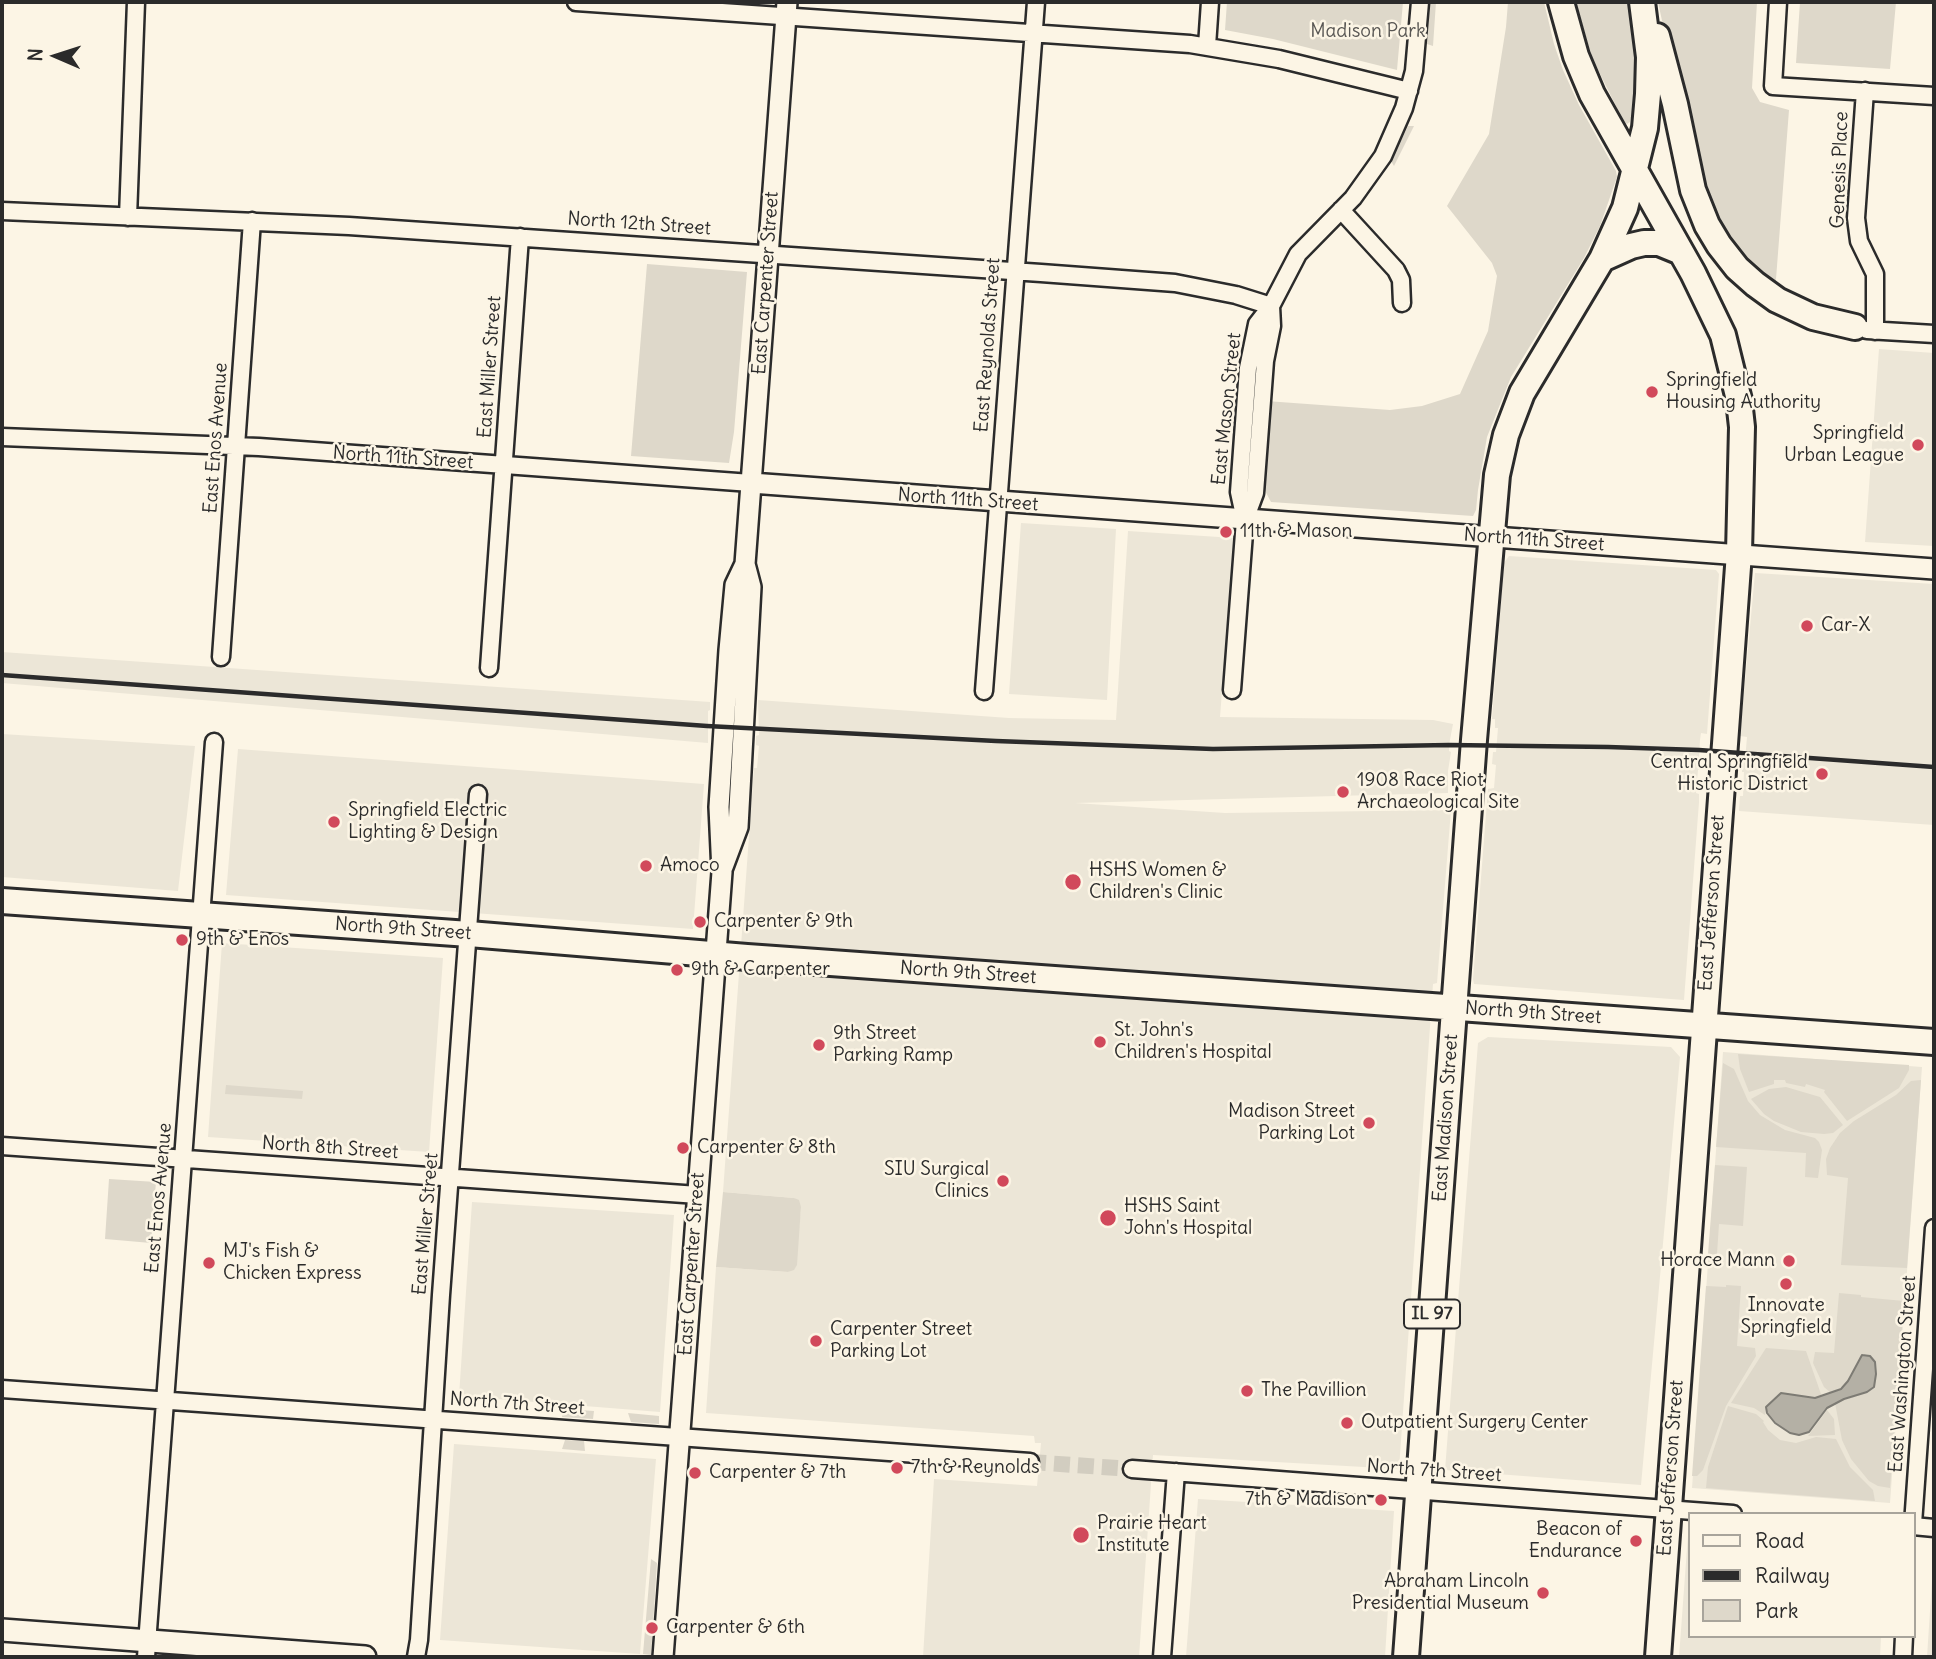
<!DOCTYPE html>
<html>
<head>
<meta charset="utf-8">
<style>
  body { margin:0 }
  #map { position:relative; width:1936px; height:1659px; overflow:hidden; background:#fcf5e5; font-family:Delius,sans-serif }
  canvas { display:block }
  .frame { position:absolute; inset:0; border:4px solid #2b2b2b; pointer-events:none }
  .legend { position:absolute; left:1688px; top:1512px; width:228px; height:126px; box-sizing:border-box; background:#fcf5e5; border:2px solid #a8a49b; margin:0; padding:9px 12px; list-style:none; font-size:21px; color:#2b2b2b }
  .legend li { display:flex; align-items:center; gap:14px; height:35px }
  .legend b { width:35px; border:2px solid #a8a49b }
  .north { position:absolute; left:21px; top:21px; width:70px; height:70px; -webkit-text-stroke:5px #fcf5e5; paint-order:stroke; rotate:273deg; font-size:19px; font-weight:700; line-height:28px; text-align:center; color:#2b2b2b }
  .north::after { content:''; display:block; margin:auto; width:24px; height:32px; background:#2b2b2b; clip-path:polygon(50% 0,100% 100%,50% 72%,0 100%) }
</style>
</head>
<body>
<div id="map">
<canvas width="1936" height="1659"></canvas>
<div class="frame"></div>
<ul class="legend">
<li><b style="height:9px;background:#fcf5e5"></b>Road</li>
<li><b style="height:9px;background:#2b2b2b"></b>Railway</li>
<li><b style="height:19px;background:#ded8ca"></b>Park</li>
</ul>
<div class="north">N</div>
</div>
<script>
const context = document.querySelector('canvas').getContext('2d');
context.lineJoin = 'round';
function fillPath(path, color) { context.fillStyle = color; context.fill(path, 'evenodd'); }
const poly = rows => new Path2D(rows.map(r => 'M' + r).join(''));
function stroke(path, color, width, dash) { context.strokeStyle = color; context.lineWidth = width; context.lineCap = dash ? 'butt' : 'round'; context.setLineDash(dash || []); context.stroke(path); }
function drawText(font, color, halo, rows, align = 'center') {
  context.font = font + ' Delius,sans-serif'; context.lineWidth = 5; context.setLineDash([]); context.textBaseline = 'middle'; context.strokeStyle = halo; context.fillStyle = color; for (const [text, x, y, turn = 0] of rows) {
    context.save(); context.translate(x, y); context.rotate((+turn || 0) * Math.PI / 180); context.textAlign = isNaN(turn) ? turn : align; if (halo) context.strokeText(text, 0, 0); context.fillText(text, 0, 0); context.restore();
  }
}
const built = poly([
  [1879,349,1934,353,1934,546,1865,542],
  [1021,523,1116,529,1107,700,1009,694],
  [1128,531,1234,538,1220,717,1433,720,1453,724,1449,745,1449,751,1451,752,1448,771,1448,793,1075,803,1225,813,1451,810,1437,983,1433,984,1399,1469,1153,1455,1139,1657,923,1657,934,1479,1037,1486,1041,1443,1035,1443,1034,1436,706,1413,716,1267,788,1272,795,1268,801,1207,794,1198,723,1192,754,768,757,768,759,746,756,745,756,736,759,735,758,700,1009,718,1116,720],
  [1509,556,1716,570,1719,574,1707,734,1701,733,1700,740,1699,757,1702,758,1702,769,1698,770,1696,793,1699,794,1699,802,1684,1000,1474,984,1473,979,1488,789,1494,788,1496,765,1492,764,1493,752,1496,752,1498,728,1495,728,1495,719,1492,719,1504,563],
  [1755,573,1934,584,1934,825,1739,811,1740,796,1743,796,1744,772,1742,772,1742,760,1745,760,1747,737,1740,736],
  [2,652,710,702,710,710,708,711,708,743,2,683],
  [2,734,195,746,178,891,2,877],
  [238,749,704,784,693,929,226,895],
  [222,943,443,958,429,1152,208,1137],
  [1488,1037,1671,1047,1680,1057,1641,1485,1445,1470,1478,1043],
  [1723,1052,1922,1067,1890,1503,1692,1488],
  [472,1202,674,1215,660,1412,459,1396],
  [454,1444,656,1459,640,1654,440,1640],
  [1198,1499,1394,1511,1385,1657,1186,1657],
  [1688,1535,1689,1636,1881,1636,1880,1657,1679,1657],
  [1934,1550,1934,1657,1927,1657]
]);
const green = poly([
  [1227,2,1403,2,1397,70,1273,39,1225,30],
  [1436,2,1433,46,1427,44,1430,3],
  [1508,2,1544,2,1554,44,1563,70,1579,105,1616,171,1617,177,1600,226,1584,258,1511,377,1487,437,1478,490,1476,510,1473,516,1271,502,1262,485,1266,401,1390,410,1422,406,1460,394,1488,331,1497,276,1492,263,1447,206,1489,134,1506,27],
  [1576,2,1628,2,1634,45,1635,82,1634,105,1630,122,1627,124,1624,122,1592,58],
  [1658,2,1757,2,1752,88,1760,102,1789,110,1775,292,1725,242,1690,151],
  [1800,2,1896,2,1890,69,1796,63],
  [1408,126,1414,126,1394,166,1391,161],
  [647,264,747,272,734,432,729,463,631,456],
  [1738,1054,1909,1065,1909,1070,1899,1088,1847,1121,1824,1092,1825,1090,1806,1084,1805,1087,1786,1083,1785,1080,1774,1080,1774,1084,1749,1092,1740,1069],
  [1723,1063,1734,1069,1748,1101,1760,1115,1785,1130,1815,1138,1819,1142,1822,1150,1818,1178,1805,1177,1806,1153,1716,1147],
  [1921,1080,1907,1268,1841,1265,1848,1178,1827,1175,1826,1159,1830,1148,1840,1133,1854,1121,1896,1095,1911,1081],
  [226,1085,303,1091,302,1099,225,1094],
  [1786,1087,1820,1097,1843,1125,1833,1133,1824,1134,1801,1132,1774,1121,1764,1114,1751,1099,1769,1089],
  [1715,1165,1747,1167,1743,1226,1719,1224,1717,1254,1708,1254],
  [109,1179,156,1182,151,1243,105,1239],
  [723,1192,794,1198,799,1200,801,1207,797,1265,794,1270,788,1272,716,1267],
  [1726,1285,1741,1286,1737,1346,1755,1348,1756,1356,1726,1406,1703,1470,1697,1476,1692,1476,1706,1286,1726,1287],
  [1839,1293,1861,1295,1861,1297,1904,1301,1890,1488,1878,1486,1869,1481,1851,1459,1842,1440,1835,1403,1867,1392,1874,1387,1876,1369,1874,1360,1862,1355,1845,1385,1831,1393,1824,1387,1813,1363,1815,1352,1834,1353],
  [1766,1348,1806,1351,1822,1397,1805,1398,1783,1393,1766,1407,1765,1415,1754,1408,1731,1403],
  [1728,1406,1756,1414,1764,1421,1763,1422,1768,1430,1780,1440,1796,1443,1816,1437,1836,1439,1850,1467,1873,1490,1875,1501,1706,1488,1708,1467],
  [563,1409,594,1411,593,1419,562,1417],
  [1827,1410,1834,1419,1835,1435,1808,1436],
  [628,1413,659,1416,659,1424,631,1422],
  [565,1440,584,1441,585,1451,562,1449],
  [651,1559,657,1563,651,1655,643,1654]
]);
const water = poly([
  [1862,1355,1870,1356,1875,1362,1876,1374,1874,1387,1867,1392,1844,1399,1827,1408,1809,1432,1799,1435,1790,1433,1775,1423,1767,1413,1766,1407,1781,1393,1815,1398,1841,1389,1848,1381,1862,1355]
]);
const minorTunnel = poly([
  [1030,1462,1132,1469]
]);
const minor = poly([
  [576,2,1190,44,1279,59,1409,91],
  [1778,2,1773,86,1934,96],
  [1207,46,1210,2],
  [1865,91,1856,218,1859,241,1875,274,1875,331],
  [1341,210,1396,270,1401,280,1402,303],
  [2,211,349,226,1041,273,1175,283,1236,295,1271,306],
  [128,217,136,2],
  [1867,330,1934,334],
  [2,437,259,447,751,483],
  [1245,520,1239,492,1248,368,1257,324,1271,306,1298,254,1353,198,1383,156,1404,108,1414,71,1420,2],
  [221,657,252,221],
  [489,668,520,237],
  [1232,690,1245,520,1255,493,1265,361,1272,326,1271,306],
  [984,691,1036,2],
  [2,1146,698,1195],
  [2,1389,1030,1462],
  [1132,1469,1733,1514],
  [1913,1524,1934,1228],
  [1913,1526,1934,1528],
  [146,1657,214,742],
  [416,1657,419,1640,441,1295,478,794],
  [1162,1657,1176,1472],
  [1903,1657,1904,1636]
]);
const tertiary = poly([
  [751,483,1934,569],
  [723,867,738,827,751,587,745,564,787,2],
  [663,1657,722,872,719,807,729,650,735,585,745,564]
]);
const secondary = poly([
  [2,1630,365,1657]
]);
const primary = poly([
  [1561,2,1576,56,1592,94,1693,273,1723,335,1739,400,1742,427,1739,553,1658,1657],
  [1657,36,1675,104,1693,190,1707,225,1719,245,1737,268,1755,284,1777,300,1813,317,1855,327],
  [1602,259,1631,246,1644,243,1659,243,1681,252],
  [2,901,469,934,747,957,1934,1042],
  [1406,1657,1474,740,1497,475,1506,435,1522,393,1602,259,1625,208,1645,128,1648,94,1649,57,1642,2]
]);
const rail = poly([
  [2,675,707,726,996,741,1213,749,1449,745,1608,747,1699,750,1934,767]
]);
const markers = [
  [1652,392,7,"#d1495b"],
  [1918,445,7,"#d1495b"],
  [1226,532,7,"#d1495b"],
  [1807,626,7,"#d1495b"],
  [1822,774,7,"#d1495b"],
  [1343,792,7,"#d1495b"],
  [334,822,7,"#d1495b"],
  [646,866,7,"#d1495b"],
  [1073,882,9,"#d1495b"],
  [700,922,7,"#d1495b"],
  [182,940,7,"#d1495b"],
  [677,970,7,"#d1495b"],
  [1100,1042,7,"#d1495b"],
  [819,1045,7,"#d1495b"],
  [1369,1123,7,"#d1495b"],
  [683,1148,7,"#d1495b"],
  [1003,1181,7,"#d1495b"],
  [1108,1218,9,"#d1495b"],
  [1789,1261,7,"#d1495b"],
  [209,1263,7,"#d1495b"],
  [1786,1284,7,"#d1495b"],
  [816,1341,7,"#d1495b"],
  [1247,1391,7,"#d1495b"],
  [1347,1423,7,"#d1495b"],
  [897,1468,7,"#d1495b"],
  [695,1473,7,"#d1495b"],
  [1381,1500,7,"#d1495b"],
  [1081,1535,9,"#d1495b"],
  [1636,1541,7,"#d1495b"],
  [1543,1593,7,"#d1495b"],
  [652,1628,7,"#d1495b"]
];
const shields = [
  [1432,1314,56]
];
const shieldNames = [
  ["IL 97",1432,1314]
];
const parkNames = [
  ["Madison Park",1368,32]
];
const streetNames = [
  ["Genesis Place",1840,170,-88],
  ["North 12th Street",639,224,4],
  ["East Carpenter Street",766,283,-86],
  ["East Reynolds Street",988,345,-86],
  ["East Miller Street",490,367,-86],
  ["East Mason Street",1227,409,-84],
  ["East Enos Avenue",216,438,-86],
  ["North 11th Street",403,458,4],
  ["North 11th Street",968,500,4],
  ["North 11th Street",1534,540,4],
  ["East Jefferson Street",1712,903,-86],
  ["North 9th Street",403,929,4],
  ["North 9th Street",968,973,4],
  ["North 9th Street",1533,1013,4],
  ["East Madison Street",1446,1118,-86],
  ["North 8th Street",330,1148,4],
  ["East Enos Avenue",159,1198,-85],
  ["East Miller Street",426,1224,-85],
  ["East Carpenter Street",692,1264,-86],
  ["East Washington Street",1903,1374,-86],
  ["North 7th Street",517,1404,4],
  ["East Jefferson Street",1671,1468,-86],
  ["North 7th Street",1434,1471,4]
];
const poiNames = [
  ["Springfield",1666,381],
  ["Housing Authority",1666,403],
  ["Springfield",1904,434,"right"],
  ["Urban League",1904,456,"right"],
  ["11th & Mason",1240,532],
  ["Car-X",1821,626],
  ["Central Springfield",1808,763,"right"],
  ["Historic District",1808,785,"right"],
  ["1908 Race Riot",1357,781],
  ["Archaeological Site",1357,803],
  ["Springfield Electric",348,811],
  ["Lighting & Design",348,833],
  ["Amoco",660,866],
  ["HSHS Women &",1089,871],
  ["Children's Clinic",1089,893],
  ["Carpenter & 9th",714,922],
  ["9th & Enos",196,940],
  ["9th & Carpenter",691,970],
  ["St. John's",1114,1031],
  ["Children's Hospital",1114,1053],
  ["9th Street",833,1034],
  ["Parking Ramp",833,1056],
  ["Madison Street",1355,1112,"right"],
  ["Parking Lot",1355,1134,"right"],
  ["Carpenter & 8th",697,1148],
  ["SIU Surgical",989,1170,"right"],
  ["Clinics",989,1192,"right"],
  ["HSHS Saint",1124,1207],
  ["John's Hospital",1124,1229],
  ["MJ's Fish &",223,1252],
  ["Chicken Express",223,1274],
  ["Horace Mann",1775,1261,"right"],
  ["Innovate",1786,1306,"center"],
  ["Springfield",1786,1328,"center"],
  ["Carpenter Street",830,1330],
  ["Parking Lot",830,1352],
  ["The Pavillion",1261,1391],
  ["Outpatient Surgery Center",1361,1423],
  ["7th & Reynolds",911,1468],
  ["Carpenter & 7th",709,1473],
  ["7th & Madison",1367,1500,"right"],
  ["Prairie Heart",1097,1524],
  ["Institute",1097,1546],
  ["Beacon of",1622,1530,"right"],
  ["Endurance",1622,1552,"right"],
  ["Abraham Lincoln",1529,1582,"right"],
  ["Presidential Museum",1529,1604,"right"],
  ["Carpenter & 6th",666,1628]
];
fillPath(built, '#ece6d7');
fillPath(green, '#ded8ca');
fillPath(water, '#b4b0a5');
stroke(water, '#7d7b74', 2);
stroke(minorTunnel, '#d2cdc0', 16, [16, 8]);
stroke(minor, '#2b2b2b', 21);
stroke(tertiary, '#2b2b2b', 24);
stroke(secondary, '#2b2b2b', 26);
stroke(primary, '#2b2b2b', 30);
stroke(minor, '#fcf5e5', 16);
stroke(tertiary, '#fcf5e5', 19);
stroke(secondary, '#fcf5e5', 21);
stroke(primary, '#fcf5e5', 24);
stroke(rail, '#2b2b2b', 4.5);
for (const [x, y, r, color] of markers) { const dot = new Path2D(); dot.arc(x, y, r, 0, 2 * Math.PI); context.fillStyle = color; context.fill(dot); stroke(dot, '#fcf5e5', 2.5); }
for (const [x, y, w] of shields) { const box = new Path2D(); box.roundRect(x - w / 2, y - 14.5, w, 29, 5); context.fillStyle = '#fcf5e5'; context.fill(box); stroke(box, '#2b2b2b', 2); }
drawText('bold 18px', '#2b2b2b', null, shieldNames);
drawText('19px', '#585653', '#fcf5e5', parkNames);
drawText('19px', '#2b2b2b', '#fcf5e5', streetNames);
drawText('19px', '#2b2b2b', '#fcf5e5', poiNames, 'left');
</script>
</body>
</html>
